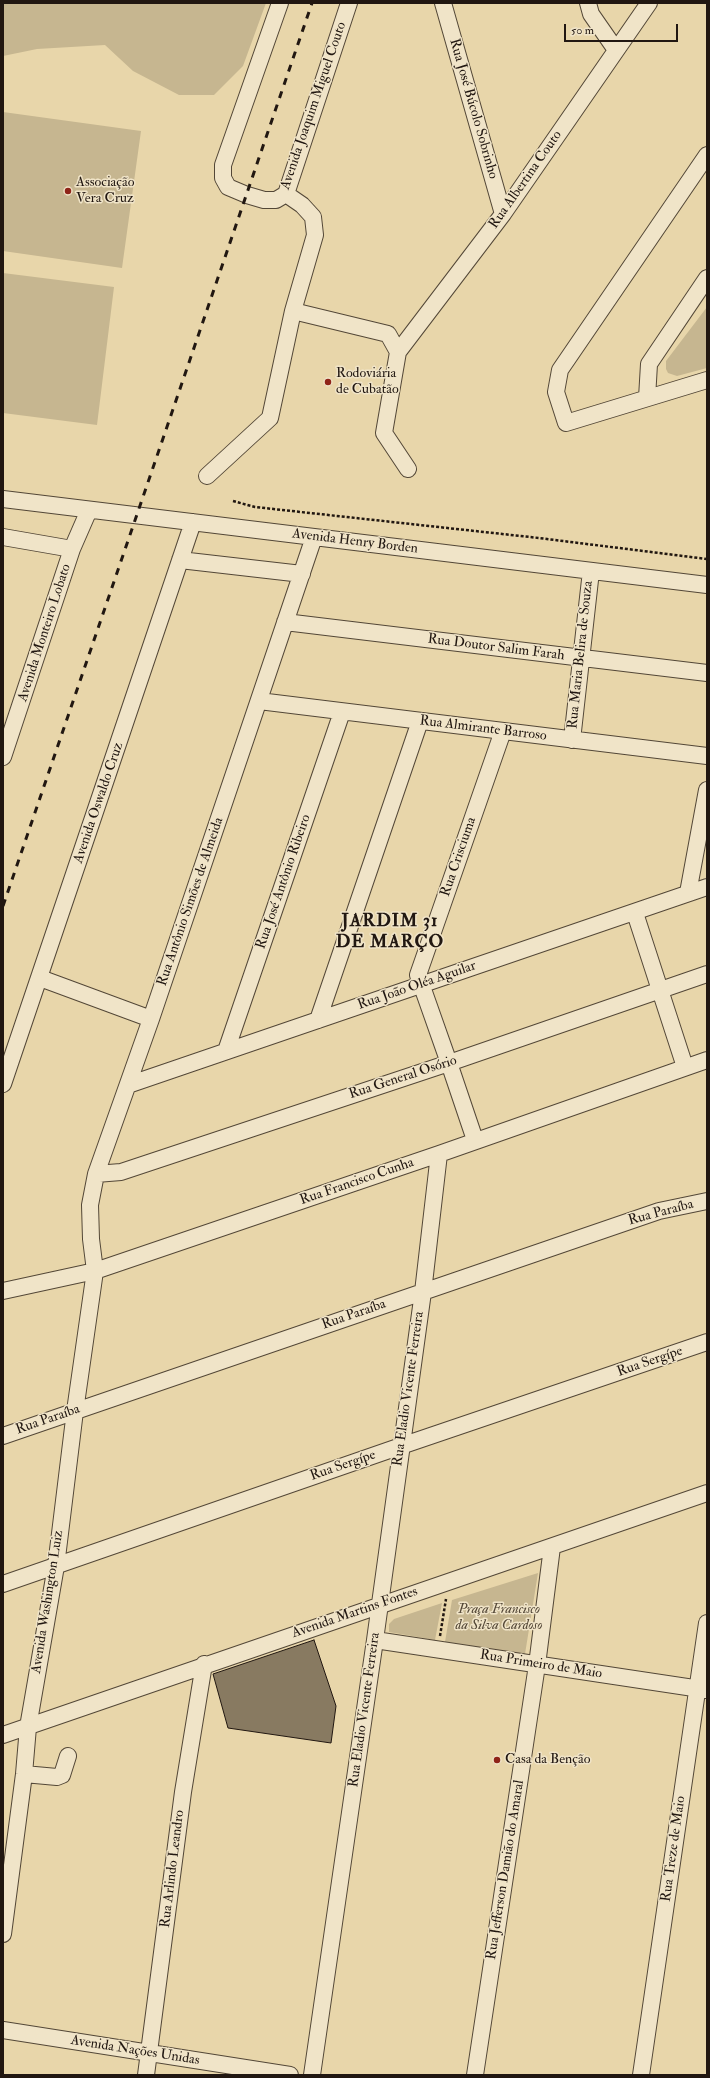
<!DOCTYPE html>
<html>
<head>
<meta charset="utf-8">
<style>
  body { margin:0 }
  #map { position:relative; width:710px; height:2078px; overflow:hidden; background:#e8d6aa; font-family:"IM FELL Double Pica",serif }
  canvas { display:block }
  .frame { position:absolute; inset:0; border:4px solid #211711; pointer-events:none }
  .scale { position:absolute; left:564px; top:24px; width:114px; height:18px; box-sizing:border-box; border:2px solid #211711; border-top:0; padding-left:5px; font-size:12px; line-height:14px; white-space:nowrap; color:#211711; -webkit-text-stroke:3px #f0e4c8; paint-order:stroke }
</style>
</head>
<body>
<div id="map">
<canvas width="710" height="2078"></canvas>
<div class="frame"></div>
<div class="scale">50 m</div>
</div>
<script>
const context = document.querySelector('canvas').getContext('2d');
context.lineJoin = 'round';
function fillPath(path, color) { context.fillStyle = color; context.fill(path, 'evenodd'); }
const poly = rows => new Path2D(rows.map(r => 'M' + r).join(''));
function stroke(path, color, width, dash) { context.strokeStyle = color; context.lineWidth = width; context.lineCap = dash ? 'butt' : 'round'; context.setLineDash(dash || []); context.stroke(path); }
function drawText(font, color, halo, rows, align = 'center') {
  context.font = font + ' "IM FELL Double Pica",serif'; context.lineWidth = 3; context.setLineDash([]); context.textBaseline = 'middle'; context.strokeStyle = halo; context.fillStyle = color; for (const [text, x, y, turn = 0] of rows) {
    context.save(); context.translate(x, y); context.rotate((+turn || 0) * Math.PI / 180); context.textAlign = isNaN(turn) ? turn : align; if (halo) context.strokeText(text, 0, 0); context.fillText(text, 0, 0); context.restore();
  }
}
const green = poly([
  [3,3,266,3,243,66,214,95,179,95,133,71,105,45,37,49,3,56],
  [3,112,141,131,122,268,3,251],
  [3,273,114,287,97,425,3,413],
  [707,307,707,368,677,376,668,373,666,369,666,361],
  [538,1573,525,1654,445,1642,452,1600],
  [442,1603,435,1640,389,1632,389,1624,394,1619]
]);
const building = poly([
  [314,1640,336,1706,331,1743,228,1728,213,1674,314,1640]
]);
const path = poly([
  [233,501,255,507,539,538,707,559],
  [440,1636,446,1599]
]);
const minor = poly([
  [280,3,223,165,223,178,228,187,247,195,264,200,276,200,286,194,349,3],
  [443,3,503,214],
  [588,3,591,14,616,50],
  [707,155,560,370,556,392,566,423,707,380],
  [286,194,302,205,313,217,315,235,293,311],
  [398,352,503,214,649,3],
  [647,398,649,364,707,278],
  [207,476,270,418,293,311,388,334,398,352,384,433,408,469],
  [3,499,707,585],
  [3,537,72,549],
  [180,560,302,574],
  [285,622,707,673],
  [259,701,707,756],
  [572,740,591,571],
  [3,757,72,549,89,510],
  [688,893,707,790],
  [635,913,685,1067],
  [40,978,151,1019],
  [318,1020,420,721],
  [226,1051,342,712],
  [3,1084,193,522],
  [128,1085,707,887],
  [475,1140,449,1063,418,975,503,731],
  [96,1174,121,1172,449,1063,707,974],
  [3,1291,95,1271,439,1154,707,1060],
  [3,1436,659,1211,707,1201],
  [3,1584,401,1446,707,1342],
  [375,1640,707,1690],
  [3,1735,707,1493],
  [24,1774,57,1777,62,1775,68,1756],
  [3,1934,24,1774,28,1727,56,1566,75,1411,95,1271,91,1239,90,1205,96,1174,151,1019,314,537],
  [3,2030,290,2075],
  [146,2075,183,1792,204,1664],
  [312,2075,375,1640,423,1292,439,1154],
  [475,2075,537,1665,552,1547],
  [641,2075,707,1623]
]);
const rail = poly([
  [3,906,312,3]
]);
const markers = [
  [68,191,4,"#8f2418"],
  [328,382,4,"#8f2418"],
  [497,1760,4,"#8f2418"]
];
const streetNames = [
  ["Avenida Joaquim Miguel Couto",314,106,-71],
  ["Rua José Búcolo Sobrinho",473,109,74],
  ["Rua Albertina Couto",526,180,-55],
  ["Avenida Henry Borden",355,542,7],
  ["Avenida Monteiro Lobato",45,633,-72],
  ["Rua Doutor Salim Farah",496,648,7],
  ["Rua Maria Belira de Souza",581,655,-84],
  ["Rua Almirante Barroso",483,729,7],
  ["Avenida Oswaldo Cruz",99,803,-71],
  ["Rua Crisciuma",459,857,-71],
  ["Rua José Antônio Ribeiro",284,882,-71],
  ["Rua Antônio Simões de Almeida",191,902,-71],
  ["Rua João Oléa Aguilar",417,986,-19],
  ["Rua General Osório",403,1078,-18],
  ["Rua Francisco Cunha",357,1182,-19],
  ["Rua Paraíba",661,1213,-15],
  ["Rua Paraíba",354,1315,-19],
  ["Rua Sergípe",650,1362,-19],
  ["Rua Eladio Vicente Ferreira",409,1389,-82],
  ["Rua Paraíba",48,1420,-19],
  ["Rua Sergípe",343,1466,-19],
  ["Avenida Washington Luiz",48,1602,-81],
  ["Avenida Martins Fontes",355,1613,-19],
  ["Rua Primeiro de Maio",541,1665,9],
  ["Rua Eladio Vicente Ferreira",365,1710,-82],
  ["Rua Treze de Maio",674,1849,-82],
  ["Rua Arlindo Leandro",173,1869,-83],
  ["Rua Jefferson Damião do Amaral",506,1870,-81],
  ["Avenida Nações Unidas",135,2051,9]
];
const poiNames = [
  ["Associação",76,183],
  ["Vera Cruz",76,199],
  ["Rodoviária",336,374],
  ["de Cubatão",336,390],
  ["Casa da Benção",505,1760]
];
const parkNames = [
  ["Praça Francisco",499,1610],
  ["da Silva Cardoso",499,1626]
];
const districtNames = [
  ["JARDIM 31",390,922],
  ["DE MARÇO",390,943]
];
fillPath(green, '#c6b690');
fillPath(building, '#887a61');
stroke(building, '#211711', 1);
stroke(minor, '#534737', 18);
stroke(path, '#211711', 2.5, [3, 2]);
stroke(minor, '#f0e4c8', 16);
stroke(rail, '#211711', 3, [7, 7]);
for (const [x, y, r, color] of markers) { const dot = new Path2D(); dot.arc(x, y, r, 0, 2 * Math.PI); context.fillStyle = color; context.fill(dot); stroke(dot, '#f0e4c8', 1.5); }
drawText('14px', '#211711', '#f0e4c8', streetNames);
drawText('14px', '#211711', '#f0e4c8', poiNames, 'left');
drawText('italic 14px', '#534737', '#f0e4c8', parkNames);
context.letterSpacing = '1px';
drawText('bold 18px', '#211711', '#f0e4c8', districtNames);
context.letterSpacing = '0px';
</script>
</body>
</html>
